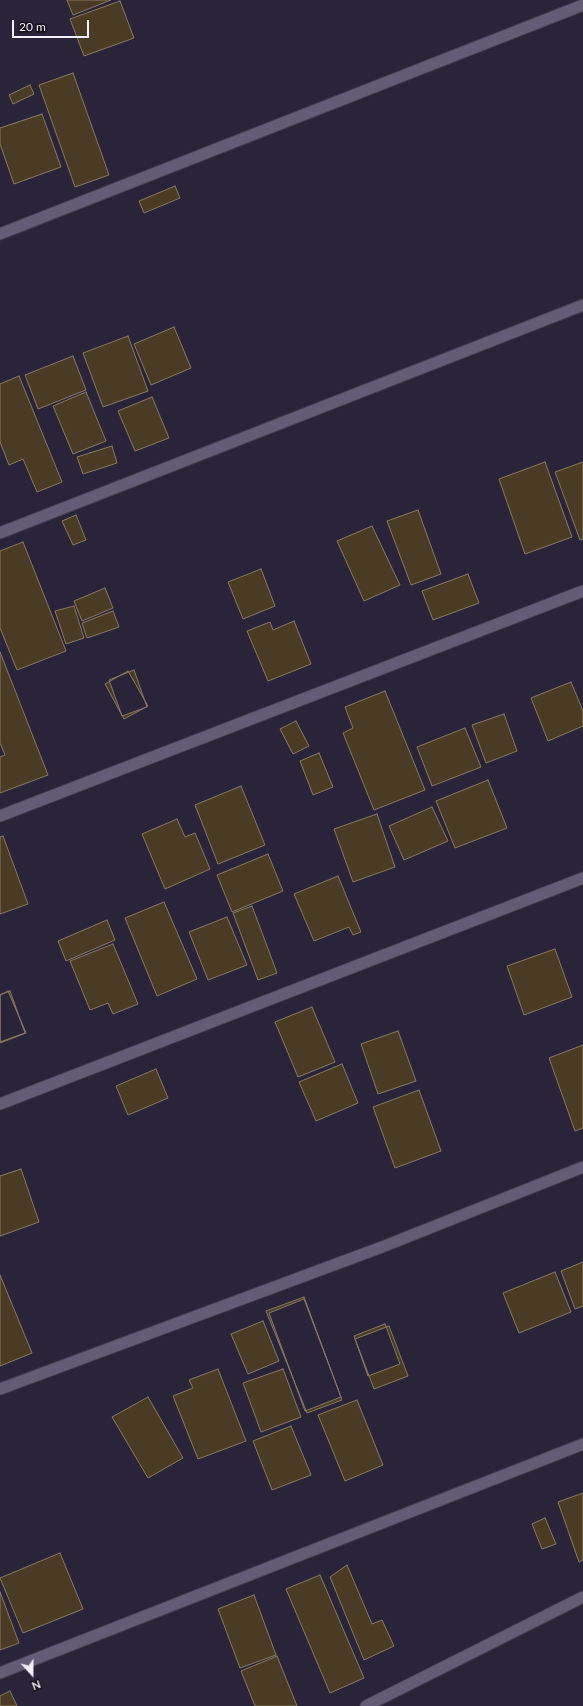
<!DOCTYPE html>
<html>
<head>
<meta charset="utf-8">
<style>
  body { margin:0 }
  #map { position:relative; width:583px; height:1706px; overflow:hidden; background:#2a243a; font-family:Lato,sans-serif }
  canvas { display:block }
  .north { position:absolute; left:12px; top:1654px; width:40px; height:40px; -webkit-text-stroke:3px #120f19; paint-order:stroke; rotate:159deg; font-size:11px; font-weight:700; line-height:16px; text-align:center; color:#f3f1fd }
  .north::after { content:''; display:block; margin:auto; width:14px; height:18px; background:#f3f1fd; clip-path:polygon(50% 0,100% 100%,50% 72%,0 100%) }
  .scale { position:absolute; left:12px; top:20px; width:77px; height:18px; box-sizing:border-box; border:2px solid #f3f1fd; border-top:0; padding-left:5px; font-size:12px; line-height:14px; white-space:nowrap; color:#f3f1fd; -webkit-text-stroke:3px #120f19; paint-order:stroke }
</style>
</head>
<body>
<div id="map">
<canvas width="583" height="1706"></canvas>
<div class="north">N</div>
<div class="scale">20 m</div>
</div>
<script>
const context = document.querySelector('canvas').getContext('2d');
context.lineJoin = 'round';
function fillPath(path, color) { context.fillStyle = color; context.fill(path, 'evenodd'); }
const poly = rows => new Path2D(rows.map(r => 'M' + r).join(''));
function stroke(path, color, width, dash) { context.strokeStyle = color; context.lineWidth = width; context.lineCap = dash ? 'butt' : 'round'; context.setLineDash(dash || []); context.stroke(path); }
const building = poly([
  [67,0,111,0,73,15,67,0],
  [120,1,134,38,84,56,70,19,120,1],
  [73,73,109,175,75,187,39,85,73,73],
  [30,85,34,94,13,104,9,95,30,85],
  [42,114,61,167,14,184,0,144,0,128,42,114],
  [175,186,180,198,144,213,139,201,175,186],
  [174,327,191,368,151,385,134,344,174,327],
  [128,336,148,391,103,407,83,353,128,336],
  [73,356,86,390,38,409,25,375,73,356],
  [19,376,62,482,37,492,23,459,9,465,0,442,0,384,19,376],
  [86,392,106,441,73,454,53,406,86,392],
  [152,397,169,438,135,451,118,411,152,397],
  [112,446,117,463,83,474,77,457,112,446],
  [545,462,572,537,525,554,499,479,545,462],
  [583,462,583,539,580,540,555,472,583,462],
  [418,510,441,574,411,585,387,521,418,510],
  [76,515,86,540,73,545,62,521,76,515],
  [372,526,400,585,364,601,337,541,372,526],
  [23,542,66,651,17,670,0,628,0,551,23,542],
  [261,569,275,606,243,619,228,582,261,569],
  [468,574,479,603,433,620,422,591,468,574],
  [105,588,113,608,82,621,74,601,105,588],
  [74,606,84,638,66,644,55,611,74,606],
  [113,611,119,627,87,638,82,623,113,611],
  [294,621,311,664,268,681,247,631,270,622,273,630,294,621],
  [0,652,48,775,0,793,0,757,5,755,0,743,0,652],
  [134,670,147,707,122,716,109,680,134,670],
  [128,671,148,706,124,719,105,684,128,671],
  [571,682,583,711,583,726,548,741,531,698,571,682],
  [385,691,425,790,374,810,343,733,353,728,345,707,385,691],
  [504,714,517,751,486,763,472,725,504,714],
  [296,721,309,746,293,754,280,729,296,721],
  [465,728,481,767,432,786,417,747,465,728],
  [319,753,333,787,313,795,300,761,319,753],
  [488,780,507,828,455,848,436,801,488,780],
  [241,786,265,845,218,864,195,805,241,786],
  [432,807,448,841,404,860,389,826,432,807],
  [377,814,395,867,353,882,334,829,377,814],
  [177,819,185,837,195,833,210,869,165,889,142,834,177,819],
  [3,836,28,904,0,914,0,837,3,836],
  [268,854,283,891,232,912,217,875,268,854],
  [338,876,361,932,353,935,349,927,314,941,294,894,338,876],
  [164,902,197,979,157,996,125,918,164,902],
  [252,906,277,973,258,980,233,913,252,906],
  [227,917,247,965,208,980,189,932,227,917],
  [107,920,115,940,66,961,58,941,107,920],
  [113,944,138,1004,113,1014,108,1003,90,1010,70,961,113,944],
  [555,949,572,997,524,1015,507,966,555,949],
  [8,991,26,1033,0,1043,0,995,8,991],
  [10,991,25,1033,0,1042,0,995,10,991],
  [312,1007,335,1062,298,1077,275,1022,312,1007],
  [398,1031,416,1081,378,1094,361,1044,398,1031],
  [583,1045,583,1128,575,1131,549,1058,583,1045],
  [342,1064,358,1103,316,1121,299,1082,342,1064],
  [156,1069,168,1098,128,1115,116,1086,156,1069],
  [419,1090,441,1151,395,1168,373,1107,419,1090],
  [21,1169,39,1222,0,1236,0,1176,21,1169],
  [583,1262,583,1306,575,1309,561,1271,583,1262],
  [555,1272,571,1312,519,1333,503,1293,555,1272],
  [0,1275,32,1353,0,1366,0,1275],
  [304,1297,342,1400,307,1413,266,1311,304,1297],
  [304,1299,341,1397,305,1411,269,1313,304,1299],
  [263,1321,279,1361,248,1374,231,1334,263,1321],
  [385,1324,400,1364,368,1376,354,1336,385,1324],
  [389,1326,408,1376,374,1389,355,1339,389,1326],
  [218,1369,246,1441,198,1459,173,1396,193,1388,189,1380,218,1369],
  [283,1369,301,1417,261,1432,243,1383,283,1369],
  [148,1397,183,1458,148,1478,112,1417,148,1397],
  [357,1400,383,1465,345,1481,318,1415,357,1400],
  [291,1426,311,1475,272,1490,253,1441,291,1426],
  [583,1493,583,1560,579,1562,558,1502,583,1493],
  [545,1518,556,1544,542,1549,532,1524,545,1518],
  [60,1553,83,1609,23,1633,0,1578,60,1553],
  [347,1565,372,1624,382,1620,394,1646,364,1660,330,1577,347,1565],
  [320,1575,364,1678,330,1693,286,1589,320,1575],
  [0,1592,19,1643,0,1650,0,1592],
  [254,1595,276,1655,240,1668,218,1609,254,1595],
  [277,1656,297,1706,255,1706,241,1671,277,1656],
  [10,1691,17,1706,0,1706,0,1696,10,1691]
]);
const minor = poly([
  [0,234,583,5],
  [0,533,583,305],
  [0,816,583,591],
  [0,1104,583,878],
  [0,1389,382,1247,583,1167],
  [0,1673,583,1444]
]);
const tertiary = poly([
  [366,1706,583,1597]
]);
fillPath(building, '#493b24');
stroke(building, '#8b7b61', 1);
stroke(minor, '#443f51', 13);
stroke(tertiary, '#443f51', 13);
stroke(minor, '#625c76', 11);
stroke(tertiary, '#625c76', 11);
</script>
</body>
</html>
